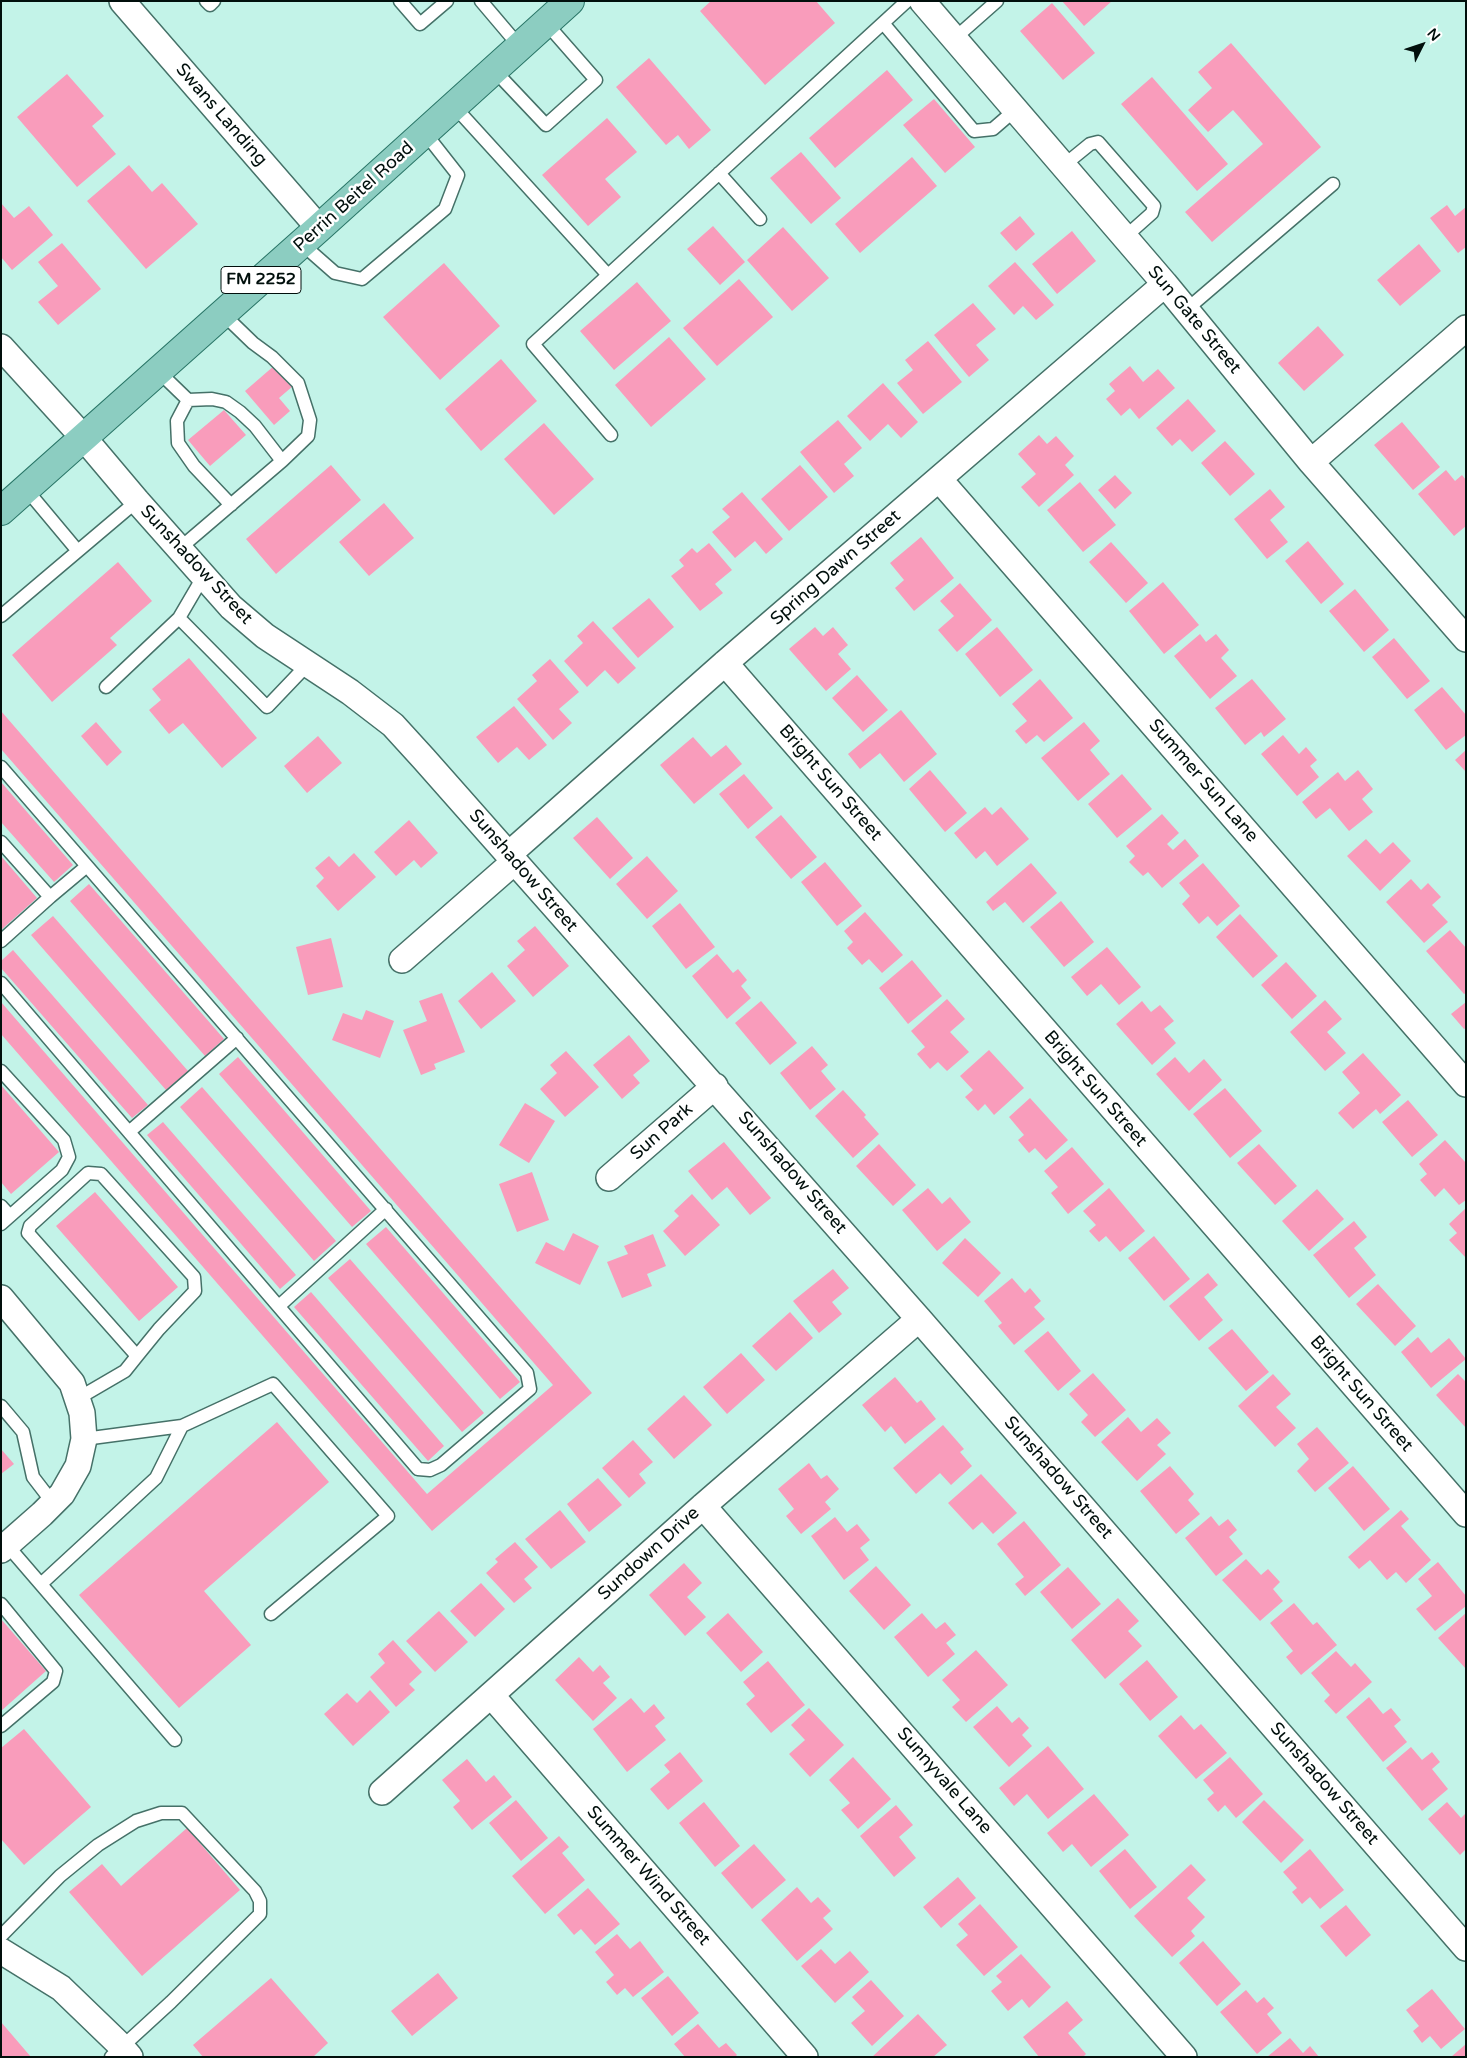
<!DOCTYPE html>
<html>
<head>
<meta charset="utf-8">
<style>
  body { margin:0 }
  #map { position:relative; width:1467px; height:2058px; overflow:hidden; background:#c3f3e8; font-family:"Varela Round",sans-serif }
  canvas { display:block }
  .frame { position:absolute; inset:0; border:2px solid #010f0c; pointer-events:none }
  .north { position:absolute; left:1397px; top:20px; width:50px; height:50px; -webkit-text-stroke:4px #fff; paint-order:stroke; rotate:49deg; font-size:14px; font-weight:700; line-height:20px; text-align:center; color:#010f0c }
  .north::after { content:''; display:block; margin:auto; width:18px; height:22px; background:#010f0c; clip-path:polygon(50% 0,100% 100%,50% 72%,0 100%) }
</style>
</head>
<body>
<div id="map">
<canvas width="1467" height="2058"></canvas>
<div class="frame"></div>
<div class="north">N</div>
</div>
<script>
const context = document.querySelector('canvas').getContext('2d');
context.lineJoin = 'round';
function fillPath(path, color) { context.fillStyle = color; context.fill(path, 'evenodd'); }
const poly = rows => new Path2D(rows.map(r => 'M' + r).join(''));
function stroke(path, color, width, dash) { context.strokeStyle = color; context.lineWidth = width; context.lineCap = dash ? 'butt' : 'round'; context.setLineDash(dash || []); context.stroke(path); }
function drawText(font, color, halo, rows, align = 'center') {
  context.font = font + ' "Varela Round",sans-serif'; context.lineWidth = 5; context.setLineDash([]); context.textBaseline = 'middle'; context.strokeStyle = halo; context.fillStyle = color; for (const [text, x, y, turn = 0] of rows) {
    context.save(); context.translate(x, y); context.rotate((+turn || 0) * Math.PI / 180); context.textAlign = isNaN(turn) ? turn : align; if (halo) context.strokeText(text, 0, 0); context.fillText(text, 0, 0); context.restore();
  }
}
const building = poly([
  [711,1,816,1,835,23,765,85,700,11],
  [1062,1,1112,1,1084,26],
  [1052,3,1095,53,1063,80,1020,31],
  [1231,43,1321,147,1212,242,1185,212,1263,144,1233,110,1208,132,1188,110,1212,88,1198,72],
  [649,58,711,130,689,149,678,135,666,145,616,87],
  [887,70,913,100,835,168,809,138],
  [67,74,104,116,92,126,116,154,77,187,17,117],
  [1152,77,1228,164,1197,191,1121,104],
  [934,99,975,147,945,173,903,125],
  [607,118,637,152,605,179,621,197,588,226,542,175],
  [801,152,841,198,811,224,770,178],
  [912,157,937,186,860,253,835,224],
  [129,165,152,192,162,183,198,224,146,269,87,201],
  [1,203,14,218,29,206,53,235,12,270,1,257],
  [1447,205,1455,216,1466,207,1466,247,1458,253,1430,218],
  [1020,216,1035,234,1016,251,1000,233],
  [713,226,745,262,720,285,687,249],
  [783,227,829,278,792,311,747,260],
  [1072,231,1096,261,1057,294,1032,264],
  [62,243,101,289,58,325,38,302,58,286,38,262],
  [1419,244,1441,271,1400,306,1377,280],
  [1015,262,1054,305,1036,320,1023,306,1014,315,988,286],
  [444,263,500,326,440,380,383,317],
  [739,279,773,317,717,366,683,328],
  [637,282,671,321,614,370,580,331],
  [973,303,996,329,976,345,989,360,969,377,934,335],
  [1318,326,1344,355,1304,391,1278,363],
  [669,337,706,379,651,427,615,385],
  [928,341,962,382,923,414,897,383,913,370,905,360],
  [501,359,537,401,481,451,445,409],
  [275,365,293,386,279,398,290,411,274,425,245,391],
  [1130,366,1143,382,1158,369,1175,388,1139,419,1130,408,1121,416,1106,399,1115,391,1109,384],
  [883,383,918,422,901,438,888,424,870,441,847,416],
  [1188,399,1216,431,1192,452,1180,439,1172,446,1156,428],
  [224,410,246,435,210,466,188,440],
  [838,420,862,448,844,464,854,476,834,493,800,452],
  [1402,422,1440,467,1413,490,1374,445],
  [544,423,594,479,554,515,504,459],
  [1039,435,1047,444,1056,436,1074,456,1065,465,1074,475,1039,507,1021,487,1036,474,1018,454],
  [1225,441,1255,474,1230,496,1201,463],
  [331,465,361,500,276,574,246,539],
  [800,465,828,497,789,531,761,499],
  [1446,470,1455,481,1462,475,1466,480,1466,526,1454,536,1418,494],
  [1115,475,1132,493,1115,509,1098,490],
  [1080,482,1116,525,1083,552,1047,510],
  [1270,489,1285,507,1270,520,1288,542,1267,559,1234,519],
  [742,492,783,539,766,554,755,541,735,558,712,532,730,517,722,509],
  [384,503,414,538,369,576,339,542],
  [921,537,954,578,914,611,895,588,904,580,890,563],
  [1308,541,1344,584,1321,604,1285,561],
  [1111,542,1148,583,1126,603,1089,562],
  [709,543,732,570,715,584,723,593,700,611,671,576,684,566,679,560,692,548,697,553],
  [118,562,152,601,110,638,117,645,52,702,12,655],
  [1163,582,1199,625,1164,654,1129,611],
  [960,583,992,620,957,652,938,630,954,616,940,601],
  [1355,589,1389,630,1364,652,1329,611],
  [649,598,674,627,638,658,612,628],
  [593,621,636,668,618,684,605,670,587,687,564,661,583,643,577,636],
  [815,627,823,636,833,627,848,645,838,654,851,669,826,691,789,649],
  [997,627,1033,670,1000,697,965,654],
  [1200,634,1206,642,1216,634,1229,650,1221,658,1237,676,1210,699,1174,656],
  [1394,638,1430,681,1407,699,1372,657],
  [189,658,257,738,222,768,183,723,169,734,149,710,161,700,152,689],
  [550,659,579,692,559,709,572,723,553,740,517,699,537,681,532,675],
  [857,675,888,710,863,732,832,698],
  [1040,679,1073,718,1044,742,1037,735,1026,744,1015,731,1027,721,1012,704],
  [1252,679,1286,719,1264,737,1261,732,1245,745,1215,708],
  [1442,687,1466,715,1466,735,1446,750,1414,710],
  [514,706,547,745,529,760,517,747,498,763,476,737],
  [901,710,937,754,904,782,880,753,860,769,848,754],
  [1,711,592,1393,432,1531,1,1034,1,1002,427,1494,553,1385,1,749],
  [96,722,122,752,107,766,81,736],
  [1084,722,1100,741,1090,750,1110,774,1078,801,1041,758],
  [1283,735,1299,754,1306,747,1317,760,1310,766,1319,777,1297,796,1261,754],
  [318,736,342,763,307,793,284,766],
  [693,737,711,757,726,745,742,764,694,804,660,765],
  [1466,750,1466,772,1455,760],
  [930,770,967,813,945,832,909,789],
  [1358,770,1373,789,1362,799,1373,812,1349,831,1330,808,1316,819,1302,802,1338,772,1345,781],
  [744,774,773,808,748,829,719,794],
  [1122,774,1152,809,1117,838,1088,804],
  [1,782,73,865,54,882,1,822],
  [985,807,992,815,1001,807,1029,839,997,866,985,851,976,859,954,833],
  [1162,814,1179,833,1167,844,1173,850,1185,839,1199,856,1162,888,1148,872,1143,876,1129,862,1135,856,1126,846],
  [781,815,817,857,791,879,755,837],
  [597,817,633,858,610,879,573,838],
  [409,820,438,853,421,868,414,860,396,876,374,852],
  [1366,839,1380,854,1393,842,1411,861,1380,891,1347,856],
  [354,853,376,877,338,911,316,886,324,878,315,868,329,856,339,867],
  [1,856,37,898,1,930],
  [647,856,678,891,647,919,616,884],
  [825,862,862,906,837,926,801,882],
  [1031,863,1057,893,1023,923,1005,902,993,911,986,902],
  [1203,863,1240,906,1217,926,1208,916,1199,924,1182,904,1190,896,1179,883],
  [1411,879,1421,890,1428,883,1441,897,1432,905,1448,922,1424,943,1386,902],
  [89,884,224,1039,205,1056,70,901],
  [1061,901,1094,942,1064,967,1030,927],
  [680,903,715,947,686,969,652,926],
  [865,912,903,955,882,973,869,959,862,965,847,948,853,942,844,931],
  [1240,914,1278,956,1253,978,1216,937],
  [53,916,188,1071,166,1090,31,935],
  [535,926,569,966,533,997,507,966,525,950,517,941],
  [1450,930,1466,948,1466,993,1464,994,1426,951],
  [331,938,343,987,308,995,296,947],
  [1107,947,1141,987,1119,1005,1101,984,1087,996,1071,977],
  [13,950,148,1105,132,1118,1,968,1,961],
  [717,954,733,973,738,969,747,980,741,986,751,998,727,1019,692,976],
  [912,960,942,996,908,1024,879,988],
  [1286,962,1317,996,1292,1019,1261,985],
  [492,972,516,1001,481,1029,458,1001],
  [442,993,465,1052,434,1064,436,1069,421,1075,403,1030,427,1021,419,1001],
  [947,999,965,1019,950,1032,969,1052,947,1071,938,1062,930,1069,917,1054,925,1047,911,1031],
  [1325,1000,1342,1019,1327,1032,1346,1053,1325,1071,1290,1032],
  [761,1001,797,1043,770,1065,735,1023],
  [1142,1001,1151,1012,1160,1005,1174,1021,1164,1029,1176,1043,1152,1065,1116,1024],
  [1466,1002,1466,1028,1464,1029,1451,1014],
  [366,1010,394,1021,380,1058,332,1040,343,1013,362,1020],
  [629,1035,650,1061,633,1075,640,1083,622,1099,593,1065],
  [812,1046,828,1065,821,1071,836,1089,810,1110,780,1073],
  [989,1050,1024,1088,994,1115,985,1104,978,1111,965,1097,973,1090,960,1076],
  [566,1051,599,1087,565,1117,540,1089,557,1073,550,1065],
  [1363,1053,1401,1095,1380,1114,1376,1109,1353,1129,1338,1113,1360,1093,1342,1072],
  [238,1057,371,1211,352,1227,219,1074],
  [1175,1057,1189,1073,1204,1059,1222,1080,1189,1111,1156,1074],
  [1,1085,59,1152,11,1194,1,1182],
  [202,1087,336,1241,314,1261,180,1107],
  [1225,1088,1262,1131,1230,1158,1193,1114],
  [843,1090,866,1115,864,1117,879,1134,853,1158,815,1116],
  [1030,1098,1068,1140,1046,1160,1035,1148,1029,1153,1018,1140,1024,1135,1009,1117],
  [1408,1100,1438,1135,1412,1157,1382,1122],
  [525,1103,555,1121,529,1163,499,1145],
  [163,1122,296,1275,280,1289,147,1135],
  [1445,1140,1466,1163,1466,1200,1459,1205,1444,1188,1435,1197,1420,1180,1427,1174,1419,1164],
  [724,1142,771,1198,750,1215,727,1187,712,1200,688,1171],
  [879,1144,916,1185,893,1206,856,1166],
  [1259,1144,1297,1186,1275,1205,1237,1163],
  [1072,1147,1104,1184,1068,1214,1051,1193,1058,1187,1044,1171],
  [532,1172,549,1220,517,1232,499,1184],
  [928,1188,942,1204,950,1197,971,1222,937,1251,902,1210],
  [1109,1188,1145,1231,1120,1252,1106,1236,1099,1242,1089,1231,1096,1225,1083,1211],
  [1317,1189,1344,1219,1309,1251,1282,1221],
  [95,1192,178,1287,139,1321,56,1226],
  [692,1194,720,1225,685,1256,663,1231,679,1216,674,1211],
  [1466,1208,1466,1258,1449,1240,1457,1233,1449,1224],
  [1354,1221,1367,1237,1354,1248,1376,1275,1349,1298,1313,1255],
  [386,1227,520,1382,500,1399,366,1244],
  [573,1233,599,1246,580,1285,535,1263,546,1242,564,1251],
  [653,1234,666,1266,647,1274,652,1286,622,1298,607,1262,628,1254,624,1246],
  [1154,1236,1190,1279,1164,1301,1128,1258],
  [965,1238,1001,1273,978,1297,942,1263],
  [350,1259,484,1413,462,1432,328,1278],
  [833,1269,849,1288,832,1302,842,1314,819,1333,793,1301],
  [1208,1273,1218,1285,1204,1297,1223,1320,1199,1341,1169,1306],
  [1012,1278,1025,1293,1030,1288,1041,1301,1034,1307,1045,1319,1014,1345,998,1326,1002,1323,984,1301],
  [1378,1284,1416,1326,1395,1346,1356,1304],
  [311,1292,444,1446,428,1461,294,1307],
  [790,1312,813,1338,776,1371,752,1346],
  [1232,1329,1269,1372,1246,1391,1208,1348],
  [1048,1331,1081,1371,1058,1391,1024,1351],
  [1418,1337,1431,1353,1449,1338,1466,1359,1431,1388,1401,1352],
  [741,1353,765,1380,727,1414,703,1387],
  [1093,1373,1126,1410,1095,1437,1081,1422,1088,1415,1069,1394],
  [1273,1374,1291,1394,1276,1407,1296,1428,1275,1447,1238,1406],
  [1458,1374,1466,1382,1466,1428,1436,1395],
  [895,1377,917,1403,921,1400,936,1419,905,1444,891,1426,885,1432,862,1405],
  [684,1395,712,1425,674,1459,647,1429],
  [1128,1417,1141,1432,1157,1418,1171,1433,1157,1445,1166,1454,1137,1481,1101,1442],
  [277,1422,329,1482,204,1591,251,1645,179,1708,79,1595],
  [943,1425,964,1449,960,1452,972,1466,951,1485,940,1473,916,1494,893,1468],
  [1317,1427,1349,1463,1315,1492,1297,1471,1309,1459,1297,1444],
  [633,1440,653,1462,639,1474,646,1483,629,1498,602,1468],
  [1,1449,14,1464,1,1474],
  [809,1463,821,1479,827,1475,839,1489,825,1502,831,1509,801,1534,786,1516,794,1509,778,1489],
  [1170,1466,1194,1494,1188,1500,1200,1514,1176,1534,1140,1491],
  [1353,1466,1390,1509,1364,1531,1328,1488],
  [981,1474,1017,1513,993,1534,982,1522,973,1530,948,1503],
  [598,1478,622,1505,589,1532,567,1504],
  [560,1510,586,1542,551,1569,525,1539],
  [1401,1510,1409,1519,1401,1526,1431,1560,1406,1583,1396,1572,1387,1580,1370,1560,1359,1569,1348,1557],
  [1211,1516,1219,1526,1228,1519,1237,1530,1229,1537,1243,1554,1216,1576,1185,1538],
  [835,1517,847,1532,857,1524,870,1540,860,1548,869,1560,844,1580,811,1536],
  [1024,1521,1061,1565,1025,1596,1015,1584,1024,1577,997,1544],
  [515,1542,538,1567,524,1579,532,1588,514,1603,486,1573,498,1562,495,1559],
  [1246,1559,1261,1575,1268,1569,1280,1582,1273,1589,1283,1601,1260,1621,1222,1580],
  [1438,1562,1466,1596,1466,1606,1435,1631,1416,1609,1432,1596,1418,1579],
  [684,1563,702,1583,687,1597,706,1617,685,1636,649,1595],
  [876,1566,911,1605,884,1630,849,1591],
  [1068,1567,1101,1604,1072,1629,1040,1592],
  [481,1583,505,1609,475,1637,450,1611],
  [1118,1598,1139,1621,1128,1631,1142,1646,1105,1679,1071,1640],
  [1294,1603,1313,1625,1317,1622,1337,1645,1301,1675,1286,1657,1293,1651,1270,1623],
  [439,1611,468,1642,435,1672,406,1641],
  [728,1613,763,1652,741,1672,706,1633],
  [922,1613,936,1629,945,1622,956,1635,946,1643,955,1654,928,1677,894,1637],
  [1466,1613,1466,1669,1438,1638],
  [1,1619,46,1671,1,1711],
  [393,1640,422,1672,409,1684,415,1690,396,1707,370,1677,385,1663,378,1654],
  [976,1650,1008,1685,966,1722,952,1707,960,1700,942,1680],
  [1336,1651,1351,1667,1355,1663,1372,1682,1336,1714,1324,1701,1330,1695,1311,1673],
  [579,1657,593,1672,600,1665,610,1677,603,1683,617,1698,593,1721,555,1680],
  [1147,1660,1178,1697,1150,1721,1119,1684],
  [768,1661,805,1705,771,1733,746,1704,755,1696,743,1682],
  [370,1690,390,1712,353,1746,324,1714,347,1693,357,1703],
  [1369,1697,1383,1714,1391,1708,1401,1720,1394,1726,1407,1742,1383,1762,1346,1717],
  [631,1698,644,1713,654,1704,665,1718,655,1726,666,1740,627,1772,593,1729],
  [997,1706,1012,1723,1019,1717,1029,1728,1022,1735,1032,1746,1009,1767,973,1727],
  [809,1708,844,1745,810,1777,789,1754,805,1740,791,1725],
  [1181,1715,1194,1730,1201,1724,1227,1753,1196,1779,1158,1736],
  [24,1729,91,1807,24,1865,1,1839,1,1748],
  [1048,1746,1084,1789,1048,1819,1027,1794,1014,1806,999,1788],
  [1411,1747,1422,1760,1432,1752,1440,1762,1432,1769,1448,1789,1422,1811,1386,1768],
  [680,1752,703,1781,668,1810,650,1789,670,1772,664,1765],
  [853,1757,891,1799,858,1829,841,1810,850,1803,829,1780],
  [1230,1757,1263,1794,1236,1818,1225,1805,1218,1812,1207,1799,1214,1793,1203,1780],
  [467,1759,486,1782,494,1775,512,1797,472,1830,453,1807,460,1801,442,1780],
  [1094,1794,1129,1835,1091,1867,1072,1844,1063,1852,1047,1833],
  [516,1800,548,1838,521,1861,489,1823],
  [1264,1800,1304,1840,1281,1863,1242,1822],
  [704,1802,740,1846,715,1867,679,1823],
  [1447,1802,1461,1818,1466,1813,1466,1849,1460,1855,1428,1819],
  [896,1805,913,1825,899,1837,916,1858,894,1877,860,1836],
  [187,1828,240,1890,142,1976,69,1892,102,1864,121,1886],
  [559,1836,569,1847,562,1853,585,1880,545,1914,512,1876],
  [754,1844,786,1880,752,1909,721,1873],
  [1125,1849,1157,1887,1130,1909,1099,1871],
  [1310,1849,1344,1890,1320,1909,1310,1897,1302,1904,1292,1892,1297,1888,1283,1872],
  [1191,1864,1206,1880,1187,1898,1205,1917,1191,1931,1195,1936,1172,1957,1134,1916],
  [958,1877,976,1898,941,1928,923,1907],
  [797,1887,811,1903,818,1897,831,1911,823,1918,833,1929,797,1961,761,1920],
  [588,1888,620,1924,595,1945,581,1929,574,1935,557,1915],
  [980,1904,1018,1947,984,1976,956,1945,968,1935,958,1924],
  [1346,1905,1371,1935,1346,1957,1320,1926],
  [617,1934,630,1949,640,1941,664,1972,633,1997,625,1988,617,1995,606,1982,614,1975,595,1952],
  [1203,1941,1241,1984,1217,2006,1179,1963],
  [821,1949,835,1964,850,1951,869,1972,835,2003,801,1966],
  [1021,1954,1051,1987,1029,2008,1022,1999,1008,2011,991,1991,1002,1982,996,1976],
  [438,1973,458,1998,412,2036,391,2011],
  [668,1976,699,2013,672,2036,641,1998],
  [271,1978,328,2043,313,2057,203,2057,193,2045],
  [871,1980,904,2016,872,2046,851,2023,865,2011,852,1997],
  [1432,1989,1465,2029,1441,2049,1430,2036,1422,2043,1413,2031,1419,2026,1406,2010],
  [1246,1990,1257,2003,1264,1997,1274,2008,1267,2014,1282,2033,1257,2054,1220,2012],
  [1067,2001,1083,2020,1068,2033,1086,2054,1083,2057,1039,2057,1023,2037],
  [918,2014,947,2045,933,2057,872,2057],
  [1,2022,31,2057,1,2057],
  [698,2024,719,2048,726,2043,737,2055,735,2057,685,2057,674,2044],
  [1290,2038,1303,2053,1310,2046,1319,2057,1267,2057],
  [1466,2044,1466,2057,1451,2057]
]);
const lane = poly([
  [206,1,210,5,214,1],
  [400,1,420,24,447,1],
  [481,1,520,47],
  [883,23,974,131,993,129,1015,110],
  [954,39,997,1],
  [494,70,546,125,596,80,546,23],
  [454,106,607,274],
  [1063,166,1090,144,1098,142,1154,206,1152,213,1125,237],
  [719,173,760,219],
  [302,244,335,273,362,279,445,209,458,175,425,133],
  [1186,310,1333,184],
  [223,314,253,343,272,357,298,383,310,420,308,436,282,461],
  [158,371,188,400,212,399,226,402,240,412,255,426,282,461,179,549],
  [188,400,177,421,178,443,194,466,231,505],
  [611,435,533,344,907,1],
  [26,489,77,550],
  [1,616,137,501],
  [179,618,267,707,308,664],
  [106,687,179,618,203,577],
  [1,767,527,1373,530,1389,441,1465,430,1470,418,1469,1,983],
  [1,842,50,897,1,941],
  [50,897,87,866],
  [1,1071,64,1140,69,1157,62,1170,1,1224],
  [129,1132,237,1038],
  [1,1206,10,1216],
  [279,1306,386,1209],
  [77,1399,125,1371,137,1356,159,1329,195,1291,194,1277,101,1174,88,1173,30,1226,28,1233,137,1356],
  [1,1406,23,1432,33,1477,53,1503],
  [84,1439,182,1426,273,1384,388,1516,271,1614],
  [7,1545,175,1740],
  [41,1584,156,1478,182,1426],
  [1,1604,56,1671,53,1682,1,1726],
  [1,1936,60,1876,98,1845,136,1821,161,1813,182,1813,255,1891,260,1901,260,1914,171,2002,111,2057]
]);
const street = poly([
  [122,1,319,228],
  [922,1,1165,284,1311,462,1466,639],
  [1,347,83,437,137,501,231,607,265,636,350,692,393,725,424,759,919,1319,1466,1948],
  [1311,462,1466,328],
  [939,479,1466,1084],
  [725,663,1466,1514],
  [508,855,725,663,1165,284],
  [402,960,514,862],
  [609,1178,715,1086],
  [1,1298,72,1383,82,1413,84,1439,78,1466,62,1494,42,1514,1,1550],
  [703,1506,1184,2057],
  [491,1695,805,2057],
  [382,1792,703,1506,919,1319],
  [1,1951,61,1988,117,2042,130,2057]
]);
const primary = poly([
  [1,511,319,228,570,1]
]);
const shields = [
  [261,280,80]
];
const shieldNames = [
  ["FM 2252",261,280]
];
const streetNames = [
  ["Swans Landing",221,115,49],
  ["Perrin Beitel Road",354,197,-42],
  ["Sun Gate Street",1194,320,50],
  ["Sunshadow Street",196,565,47],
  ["Spring Dawn Street",836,568,-41],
  ["Summer Sun Lane",1203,781,49],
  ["Bright Sun Street",830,783,49],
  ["Sunshadow Street",523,871,49],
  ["Bright Sun Street",1095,1089,49],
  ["Sun Park",662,1132,-41],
  ["Sunshadow Street",792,1173,49],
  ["Bright Sun Street",1361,1394,49],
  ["Sunshadow Street",1058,1478,49],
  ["Sundown Drive",649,1554,-42],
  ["Sunnyvale Lane",944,1781,49],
  ["Sunshadow Street",1324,1784,49],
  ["Summer Wind Street",648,1876,49]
];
fillPath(building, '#f99cbb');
stroke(lane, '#457168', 15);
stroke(street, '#457168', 28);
stroke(primary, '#297567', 30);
stroke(lane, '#fff', 12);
stroke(street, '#fff', 25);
stroke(primary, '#8ccdc1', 28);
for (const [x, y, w] of shields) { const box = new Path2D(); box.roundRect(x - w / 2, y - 13.5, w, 27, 4); context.fillStyle = '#fff'; context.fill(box); stroke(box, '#010f0c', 1); }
drawText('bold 16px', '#010f0c', null, shieldNames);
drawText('18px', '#010f0c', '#fff', streetNames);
</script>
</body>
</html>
